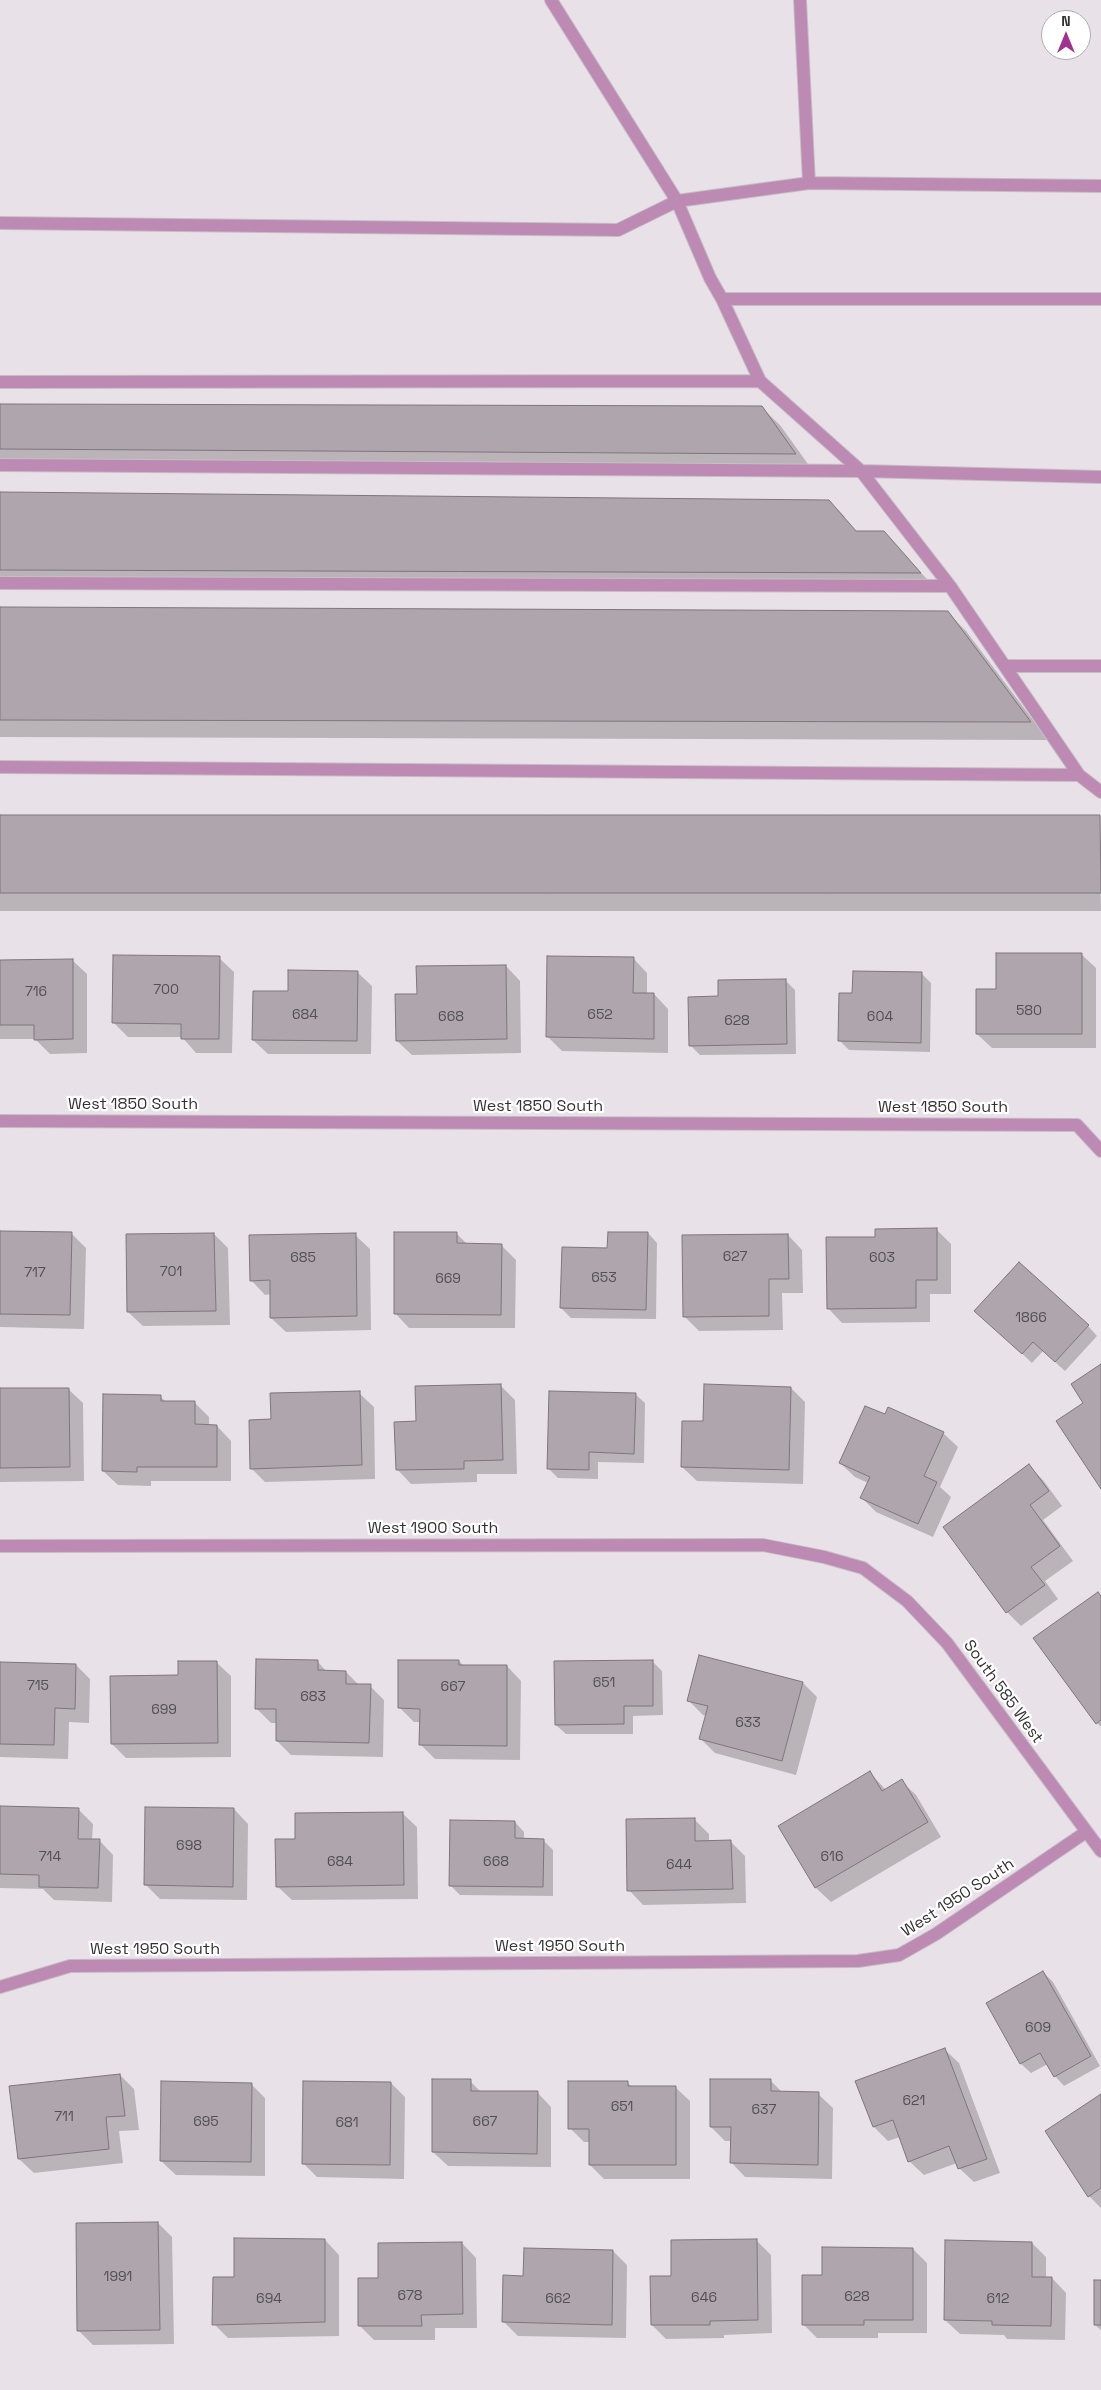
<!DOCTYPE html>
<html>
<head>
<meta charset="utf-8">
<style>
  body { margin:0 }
  #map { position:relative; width:1101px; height:2390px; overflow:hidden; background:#e9e1e8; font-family:"Space Grotesk",sans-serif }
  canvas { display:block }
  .north { position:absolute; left:1041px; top:10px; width:50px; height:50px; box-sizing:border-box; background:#fff; border:1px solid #aeadae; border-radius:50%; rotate:0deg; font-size:14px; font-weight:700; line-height:20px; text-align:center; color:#353234 }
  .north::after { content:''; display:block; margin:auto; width:18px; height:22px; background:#a03392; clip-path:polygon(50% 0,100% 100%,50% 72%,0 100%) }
</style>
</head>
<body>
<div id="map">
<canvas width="1101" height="2390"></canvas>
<div class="north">N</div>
</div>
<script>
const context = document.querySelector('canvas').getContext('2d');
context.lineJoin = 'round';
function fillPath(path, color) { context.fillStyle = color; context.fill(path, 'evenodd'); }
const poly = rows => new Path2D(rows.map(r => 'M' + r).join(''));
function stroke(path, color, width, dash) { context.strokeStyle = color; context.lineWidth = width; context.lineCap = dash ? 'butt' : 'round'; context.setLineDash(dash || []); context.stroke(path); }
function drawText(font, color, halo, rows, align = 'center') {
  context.font = font + ' "Space Grotesk",sans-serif'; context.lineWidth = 4.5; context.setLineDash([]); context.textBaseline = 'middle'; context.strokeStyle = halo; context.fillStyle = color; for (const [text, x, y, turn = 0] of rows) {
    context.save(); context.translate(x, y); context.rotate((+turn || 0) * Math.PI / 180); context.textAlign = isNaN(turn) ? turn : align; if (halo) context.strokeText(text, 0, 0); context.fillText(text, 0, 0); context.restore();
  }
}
const shadow = poly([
  [0,405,761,407,780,425,813,471,0,467],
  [0,493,829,501,845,517,843,517,859,536,883,532,938,591,0,587],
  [0,608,948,613,966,631,1048,740,0,737],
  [1099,816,1101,911,0,911,0,817],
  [1081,954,1096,968,1096,1048,992,1048,977,1034],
  [219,958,234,972,232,1053,196,1053,182,1037,128,1037,114,1023],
  [633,958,647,973,647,994,654,994,668,1009,668,1053,562,1051,547,1036],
  [72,960,87,974,87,1053,50,1054,35,1039,0,1039,0,961],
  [506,966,520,981,521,1053,412,1055,397,1041,418,995],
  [357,972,372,986,371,1054,268,1054,253,1040,289,992],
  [921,973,931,983,930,1052,849,1050,840,1041,853,994],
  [785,980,795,990,796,1054,700,1055,690,1045],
  [937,1230,951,1244,951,1294,930,1294,930,1322,842,1323,828,1308,876,1238],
  [0,1232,71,1233,86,1248,84,1329,0,1327],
  [456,1233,468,1245,501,1245,516,1260,515,1328,409,1328,395,1313],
  [648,1233,657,1243,656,1319,571,1318,561,1308,608,1249],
  [214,1234,228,1248,230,1325,143,1326,128,1312],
  [355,1235,370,1249,371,1330,286,1332,271,1318,271,1294,265,1295,251,1280],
  [788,1235,802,1250,803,1293,782,1293,783,1330,699,1331,684,1316],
  [986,1320,1088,1326,1097,1336,1065,1371,1043,1351,1032,1363],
  [501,1386,515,1400,517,1474,477,1474,477,1482,411,1484,397,1469,417,1422],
  [791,1388,805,1402,803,1484,697,1481,682,1467,704,1422],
  [68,1389,83,1403,84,1481,0,1482,0,1390],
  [359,1393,374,1407,375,1479,265,1482,251,1468,272,1421],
  [635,1394,645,1403,644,1463,598,1462,598,1479,558,1478,548,1468],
  [160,1396,166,1402,194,1402,209,1417,209,1426,217,1426,231,1441,231,1481,151,1481,151,1486,118,1485,103,1471],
  [886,1416,943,1433,958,1447,940,1487,951,1497,933,1537,876,1512,862,1498,868,1483,855,1477,840,1463],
  [1029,1466,1043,1480,1062,1506,1043,1520,1073,1561,1045,1581,1058,1599,1021,1626,1007,1612],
  [1101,1596,1101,1727,1097,1723],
  [700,1656,803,1683,817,1697,796,1775,715,1753,701,1739,707,1716,703,1715,688,1700],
  [317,1661,327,1672,346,1672,359,1685,370,1686,384,1700,383,1757,291,1755,277,1741,277,1723,271,1723,256,1708],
  [459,1661,464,1666,507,1666,521,1681,520,1760,435,1759,420,1744,421,1722,414,1722,400,1708],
  [652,1661,662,1671,663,1715,633,1716,633,1734,566,1734,556,1725],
  [216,1662,231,1676,231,1757,126,1758,112,1744,179,1676],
  [0,1664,76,1665,90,1679,89,1723,69,1722,68,1759,0,1757],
  [870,1773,886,1790,901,1781,916,1795,941,1837,831,1902,816,1888,780,1827],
  [0,1807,78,1809,93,1824,92,1840,99,1840,113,1855,112,1902,54,1900,43,1889,0,1888],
  [234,1809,248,1824,247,1900,160,1899,145,1884],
  [402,1813,417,1827,418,1899,292,1900,277,1886,296,1840],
  [694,1819,709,1834,709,1842,731,1842,745,1856,746,1903,643,1905,629,1890],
  [515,1822,524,1832,524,1839,543,1840,553,1850,553,1896,460,1895,450,1885],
  [1043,1972,1053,1982,1100,2066,1064,2086,1055,2076,1048,2064,1031,2073,1021,2064,987,2003],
  [944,2049,959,2063,1000,2173,974,2182,959,2168,957,2163,924,2175,909,2161,900,2137,888,2141,874,2127,857,2082],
  [120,2075,134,2089,139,2130,119,2131,123,2163,34,2173,19,2159],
  [470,2081,481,2092,537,2092,551,2107,551,2167,448,2166,433,2152],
  [771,2081,783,2093,818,2094,833,2108,832,2179,745,2177,731,2162,732,2141,725,2141,711,2127],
  [627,2082,632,2087,675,2087,690,2101,690,2179,604,2179,590,2165,590,2142,584,2142,570,2128],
  [391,2083,405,2097,404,2179,317,2177,303,2163],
  [251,2084,265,2098,265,2176,176,2175,161,2161],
  [1101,2096,1101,2208,1089,2196],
  [158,2223,172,2237,174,2344,93,2345,79,2331],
  [325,2240,339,2255,339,2336,228,2338,214,2324,235,2278],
  [756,2240,771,2255,772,2333,724,2335,724,2338,666,2339,652,2325,673,2277],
  [462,2243,476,2258,477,2328,435,2328,435,2340,374,2340,360,2326],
  [1032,2243,1046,2257,1046,2278,1052,2278,1066,2293,1065,2340,1007,2339,1004,2335,960,2334,945,2320],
  [913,2249,927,2263,927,2333,878,2333,878,2338,817,2338,803,2324,824,2277],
  [613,2251,627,2265,626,2338,518,2336,504,2322],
  [1101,2281,1101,2330,1095,2325]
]);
const building = poly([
  [0,404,762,406,796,454,0,449,0,404],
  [0,492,829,500,856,531,884,531,921,573,0,570,0,492],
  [0,607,948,611,1031,722,0,720,0,607],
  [0,815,1100,815,1101,893,0,893,0,815],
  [996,953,1082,953,1082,1034,976,1034,976,989,996,989,996,953],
  [113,955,220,956,219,1039,181,1039,181,1024,112,1023,113,955],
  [547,956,634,957,633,993,654,993,654,1039,546,1037,547,956],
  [73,959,73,1039,34,1040,34,1025,0,1025,0,960,73,959],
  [506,965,507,1039,396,1041,395,994,417,994,416,966,506,965],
  [288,970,358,971,357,1041,252,1040,253,991,288,991,288,970],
  [853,971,922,972,921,1043,838,1041,839,993,852,993,853,971],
  [786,979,787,1044,689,1046,688,997,718,996,718,980,786,979],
  [937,1228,937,1280,916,1280,916,1308,827,1309,826,1237,875,1237,875,1229,937,1228],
  [0,1231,72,1232,70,1315,0,1314,0,1231],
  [394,1232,457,1232,457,1243,502,1244,501,1315,394,1314,394,1232],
  [608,1232,648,1232,646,1310,560,1308,562,1247,607,1248,608,1232],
  [214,1233,216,1311,127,1312,126,1234,214,1233],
  [356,1233,357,1316,270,1318,270,1280,250,1281,249,1235,356,1233],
  [788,1234,789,1279,769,1279,769,1316,683,1317,682,1235,788,1234],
  [1019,1262,1089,1325,1055,1362,1033,1342,1022,1354,974,1311,1019,1262],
  [1101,1364,1101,1489,1056,1421,1083,1403,1071,1384,1101,1364],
  [501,1384,503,1460,464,1461,464,1469,396,1470,394,1422,416,1421,415,1386,501,1384],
  [704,1384,791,1387,789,1470,681,1467,682,1421,703,1421,704,1384],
  [0,1388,69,1388,70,1467,0,1468,0,1388],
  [360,1391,362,1465,250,1469,249,1420,271,1419,270,1393,360,1391],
  [549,1391,636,1393,634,1454,589,1452,589,1470,547,1469,549,1391],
  [103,1394,161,1395,161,1401,195,1401,195,1424,217,1425,217,1467,137,1467,137,1472,102,1471,103,1394],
  [865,1406,885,1414,888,1407,944,1432,924,1476,937,1482,918,1524,860,1498,870,1477,839,1463,865,1406],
  [1029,1464,1049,1491,1030,1505,1060,1546,1031,1567,1045,1585,1006,1613,943,1527,1029,1464],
  [1098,1592,1101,1596,1101,1720,1096,1724,1033,1638,1098,1592],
  [699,1655,803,1682,782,1761,699,1739,708,1706,687,1701,699,1655],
  [256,1659,318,1660,318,1670,346,1671,346,1684,371,1684,369,1743,276,1741,276,1709,255,1709,256,1659],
  [398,1660,459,1660,459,1665,507,1665,507,1746,419,1745,420,1709,398,1708,398,1660],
  [653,1660,653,1706,624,1706,624,1724,555,1725,554,1661,653,1660],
  [178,1661,217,1661,218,1743,111,1744,110,1676,178,1675,178,1661],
  [0,1662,76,1664,75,1709,55,1708,54,1745,0,1744,0,1662],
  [870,1771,882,1791,902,1779,928,1822,815,1888,778,1826,870,1771],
  [0,1806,79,1808,78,1839,100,1839,98,1888,39,1887,39,1875,0,1874,0,1806],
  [145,1807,234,1808,233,1887,144,1885,145,1807],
  [403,1812,404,1885,276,1887,275,1839,295,1839,295,1813,403,1812],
  [695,1818,695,1841,731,1840,733,1889,627,1891,626,1819,695,1818],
  [450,1820,515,1821,515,1838,544,1839,543,1887,449,1886,450,1820],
  [1043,1971,1091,2056,1054,2077,1040,2053,1020,2064,986,2003,1043,1971],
  [945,2048,987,2159,958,2169,949,2146,908,2162,893,2120,873,2127,855,2081,945,2048],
  [120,2074,125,2116,106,2117,109,2149,18,2159,9,2086,120,2074],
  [432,2079,471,2079,471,2091,538,2091,537,2154,432,2152,432,2079],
  [710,2079,771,2079,771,2091,819,2092,818,2165,730,2163,731,2127,710,2127,710,2079],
  [161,2081,252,2083,251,2162,160,2161,161,2081],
  [303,2081,391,2082,390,2165,302,2164,303,2081],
  [568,2081,628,2081,628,2086,676,2086,676,2165,589,2165,589,2129,568,2129,568,2081],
  [1101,2094,1101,2188,1088,2197,1045,2131,1101,2094],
  [158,2222,160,2330,77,2331,76,2223,158,2222],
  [234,2238,325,2239,325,2322,212,2325,213,2277,234,2277,234,2238],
  [757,2239,758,2320,710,2321,710,2325,651,2325,650,2276,671,2276,671,2240,757,2239],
  [945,2240,1032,2242,1032,2277,1052,2277,1051,2326,992,2325,992,2321,944,2320,945,2240],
  [462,2242,463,2314,421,2315,422,2326,358,2326,358,2278,378,2278,378,2243,462,2242],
  [822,2247,913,2248,913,2320,864,2320,864,2325,802,2325,802,2275,822,2275,822,2247],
  [524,2248,613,2250,612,2325,502,2322,503,2275,523,2276,524,2248],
  [1094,2280,1101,2280,1101,2325,1094,2325,1094,2280]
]);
const minor = poly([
  [551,0,677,201,809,183,800,0],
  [809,183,1101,186],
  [0,223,618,230,677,201,710,278,722,299,760,381,0,382],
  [722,299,1101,299],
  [760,381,861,471,1101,477],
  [0,465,861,471,950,586,0,583],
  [1005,666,1101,666],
  [0,767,1079,775,950,586],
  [1079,775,1101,792],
  [0,1121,1077,1125,1101,1151],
  [0,1546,763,1545,824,1557,863,1568,907,1601,947,1643,1101,1851],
  [0,1987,70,1966,858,1961,899,1955,936,1934,1086,1832]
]);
const numberNames = [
  ["700",166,990],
  ["716",36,992],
  ["580",1029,1011],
  ["684",305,1015],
  ["652",600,1015],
  ["668",451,1017],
  ["604",880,1017],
  ["628",737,1021],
  ["627",735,1257],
  ["685",303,1258],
  ["603",882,1258],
  ["701",171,1272],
  ["717",35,1273],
  ["653",604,1278],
  ["669",448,1279],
  ["1866",1031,1318],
  ["651",604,1683],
  ["715",38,1686],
  ["667",453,1687],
  ["683",313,1697],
  ["699",164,1710],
  ["633",748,1723],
  ["698",189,1846],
  ["714",50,1857],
  ["616",832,1857],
  ["684",340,1862],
  ["668",496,1862],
  ["644",679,1865],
  ["609",1038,2028],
  ["621",914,2101],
  ["651",622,2107],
  ["637",764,2110],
  ["711",64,2117],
  ["695",206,2122],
  ["667",485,2122],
  ["681",347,2123],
  ["1991",118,2277],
  ["678",410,2296],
  ["628",857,2297],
  ["646",704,2298],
  ["694",269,2299],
  ["662",558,2299],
  ["612",998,2299]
];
const streetNames = [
  ["West 1850 South",133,1105],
  ["West 1850 South",538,1107],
  ["West 1850 South",943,1108],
  ["West 1900 South",433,1529],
  ["South 585 West",1003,1692,54],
  ["West 1950 South",958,1898,-33],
  ["West 1950 South",560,1947],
  ["West 1950 South",155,1950]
];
fillPath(shadow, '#0003');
fillPath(building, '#aea6ac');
stroke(building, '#7d767b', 1);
stroke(minor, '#c5bec4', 14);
stroke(minor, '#bd8ab3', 12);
drawText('14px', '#534f52', null, numberNames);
drawText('16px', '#353234', '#fff', streetNames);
</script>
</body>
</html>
